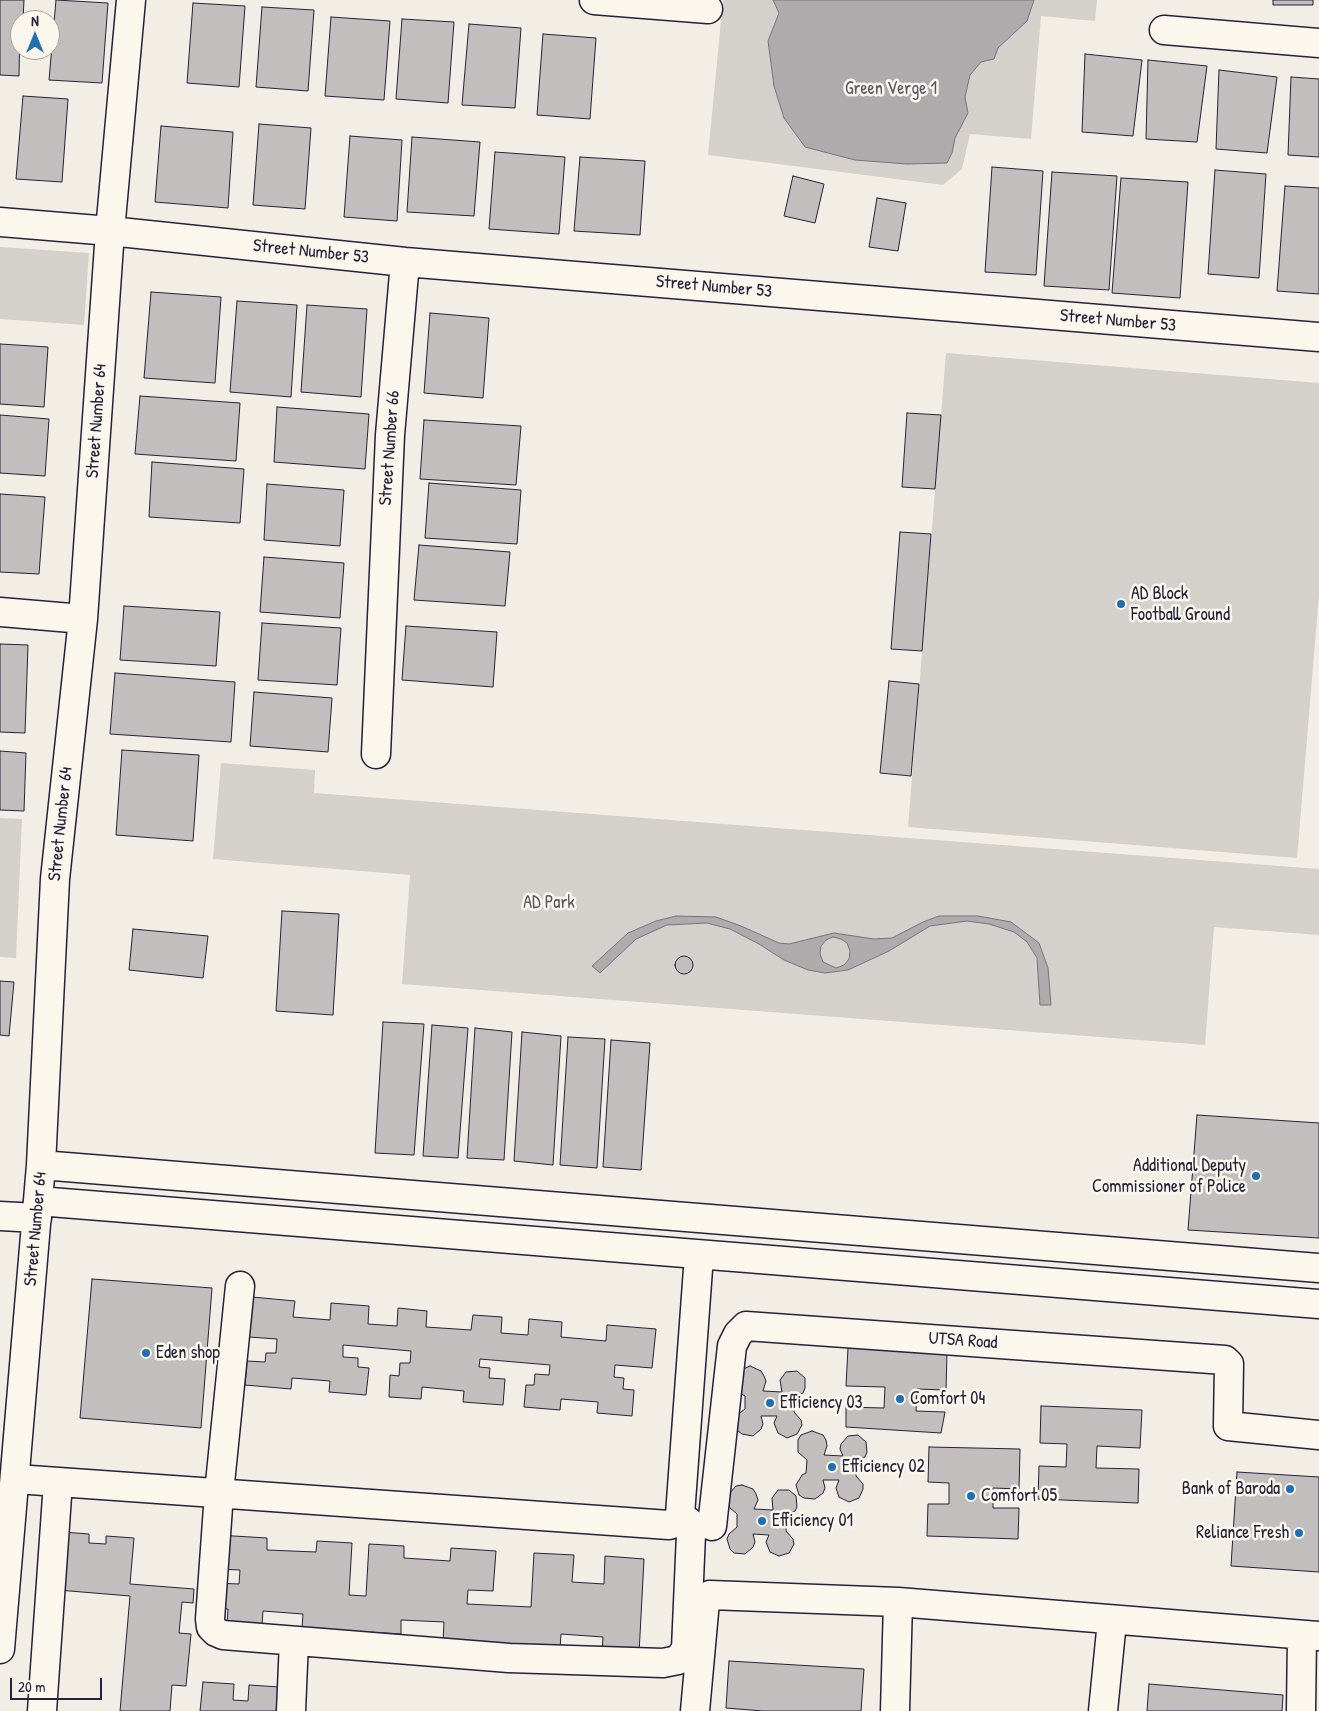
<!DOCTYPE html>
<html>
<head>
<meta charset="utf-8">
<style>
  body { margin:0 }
  #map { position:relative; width:1319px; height:1711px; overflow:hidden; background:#f2eee5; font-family:"Patrick Hand",sans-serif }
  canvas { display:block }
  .north { position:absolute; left:10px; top:10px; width:50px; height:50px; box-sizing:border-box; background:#fbf7ec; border:1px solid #a4a2a5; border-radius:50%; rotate:0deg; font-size:14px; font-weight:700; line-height:20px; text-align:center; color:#22223b }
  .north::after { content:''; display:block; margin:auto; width:18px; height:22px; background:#1f6fb2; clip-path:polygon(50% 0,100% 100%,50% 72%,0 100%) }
  .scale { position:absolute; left:10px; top:1678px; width:92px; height:22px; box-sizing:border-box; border:2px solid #22223b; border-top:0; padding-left:6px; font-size:15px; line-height:18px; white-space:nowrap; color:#22223b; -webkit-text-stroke:4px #fbf7ec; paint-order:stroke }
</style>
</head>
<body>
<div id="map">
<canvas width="1319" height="1711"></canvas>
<div class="north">N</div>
<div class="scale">20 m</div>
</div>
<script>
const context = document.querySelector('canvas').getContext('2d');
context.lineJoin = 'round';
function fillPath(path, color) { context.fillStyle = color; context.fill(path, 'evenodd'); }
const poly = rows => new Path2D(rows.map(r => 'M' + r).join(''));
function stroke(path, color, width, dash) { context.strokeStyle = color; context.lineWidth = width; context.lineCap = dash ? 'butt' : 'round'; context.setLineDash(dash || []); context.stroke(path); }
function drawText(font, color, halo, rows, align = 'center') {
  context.font = font + ' "Patrick Hand",sans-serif'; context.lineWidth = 5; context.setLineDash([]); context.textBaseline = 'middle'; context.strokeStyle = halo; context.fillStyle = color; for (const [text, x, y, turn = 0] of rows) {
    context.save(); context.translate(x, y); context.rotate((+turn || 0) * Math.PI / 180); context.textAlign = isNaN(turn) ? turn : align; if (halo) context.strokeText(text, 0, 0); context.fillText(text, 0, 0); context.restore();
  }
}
const green = poly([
  [723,0,1097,0,1095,21,1041,16,1031,139,970,134,962,169,943,185,708,155],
  [0,247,89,253,84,325,0,319],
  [946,353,1319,383,1319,595,1297,858,908,827],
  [221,763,315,770,314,793,1319,869,1319,935,1214,927,1205,1045,402,984,410,875,213,859],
  [0,818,22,819,16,958,0,957]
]);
const water = poly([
  [773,0,1034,0,1027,21,998,48,994,59,981,62,970,75,965,97,968,113,955,138,952,153,947,163,907,164,855,160,805,147,784,118,774,86,768,41,779,13,773,0],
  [676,916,716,917,741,926,779,943,789,944,834,933,874,939,892,938,923,922,939,916,978,916,1011,922,1039,943,1048,968,1051,1005,1040,1005,1037,958,1027,942,1014,932,989,924,967,921,930,926,889,951,848,970,825,973,808,970,784,960,759,944,730,929,707,923,667,925,636,939,600,973,592,966,628,933,656,921,676,916],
  [833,937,841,939,847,943,850,951,849,959,844,965,836,968,823,962,820,954,821,946,826,940,833,937]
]);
const building = poly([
  [0,0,24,0,23,20,20,20,19,76,0,75,0,0],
  [56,0,108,3,102,83,49,80,56,0],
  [1273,0,1313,0,1313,5,1273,5,1273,0],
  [193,3,245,6,239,87,187,83,193,3],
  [262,7,314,10,308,91,256,87,262,7],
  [331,17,390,21,384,100,325,96,331,17],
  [402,19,454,22,448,103,396,99,402,19],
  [469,24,521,28,515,108,462,105,469,24],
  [543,34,596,38,590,119,537,115,543,34],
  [1085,54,1142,60,1133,136,1082,132,1085,54],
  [1148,60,1207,66,1197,142,1146,139,1148,60],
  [1219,70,1277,77,1267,153,1216,149,1219,70],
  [1291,77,1319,79,1319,157,1288,155,1291,77],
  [23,96,68,99,62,182,16,179,23,96],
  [259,124,311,128,305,209,253,205,259,124],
  [161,126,233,132,228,208,155,202,161,126],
  [350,136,402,140,397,221,344,217,350,136],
  [412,137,480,142,474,216,407,212,412,137],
  [495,152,565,157,559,234,489,229,495,152],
  [580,157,645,161,640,235,574,231,580,157],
  [992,167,1043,171,1036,275,985,272,992,167],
  [1215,170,1266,174,1259,278,1208,274,1215,170],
  [1052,172,1117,176,1109,290,1044,286,1052,172],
  [793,176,824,184,815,223,784,216,793,176],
  [1121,178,1188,182,1180,298,1112,293,1121,178],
  [1285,186,1319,188,1319,294,1277,291,1285,186],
  [877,198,906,203,898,251,869,247,877,198],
  [151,292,221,297,215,383,144,378,151,292],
  [237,301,297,305,291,397,230,392,237,301],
  [307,305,367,309,361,397,301,392,307,305],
  [430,313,489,318,483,398,424,393,430,313],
  [0,344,48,347,44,407,0,404,0,344],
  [140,396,240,403,236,461,135,454,140,396],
  [277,407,369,414,365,469,274,462,277,407],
  [907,413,941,415,935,489,902,487,907,413],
  [0,415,49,419,45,476,0,473,0,415],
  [424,420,521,426,516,485,420,479,424,420],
  [152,462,244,469,240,523,149,517,152,462],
  [429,483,521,490,517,544,425,538,429,483],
  [267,484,344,490,340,546,264,540,267,484],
  [0,494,45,497,39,574,0,572,0,494],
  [900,532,931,534,922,651,891,649,900,532],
  [419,545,510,552,505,606,414,600,419,545],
  [264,557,344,563,340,618,260,612,264,557],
  [124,606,220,612,216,666,120,660,124,606],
  [262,623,341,628,337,685,258,680,262,623],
  [406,626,497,632,493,687,402,680,406,626],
  [0,644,28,645,25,733,0,732,0,644],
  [115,673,235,682,231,742,110,734,115,673],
  [889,681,919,684,911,776,880,773,889,681],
  [254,692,332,698,328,752,250,746,254,692],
  [122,750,199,755,193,841,116,835,122,750],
  [0,751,26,753,24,811,0,810,0,751],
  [282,911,339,914,333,1015,276,1011,282,911],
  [133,929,208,936,203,978,129,970,133,929],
  '675 965a9 9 0 1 1 18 0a9 9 0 1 1-18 0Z',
  [0,981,14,982,9,1036,0,1035,0,981],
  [383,1022,424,1024,414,1155,375,1153,383,1022],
  [432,1025,468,1028,458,1158,423,1156,432,1025],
  [475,1028,512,1032,504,1160,467,1158,475,1028],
  [522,1032,561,1036,553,1165,514,1161,522,1032],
  [568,1037,605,1039,597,1168,560,1165,568,1037],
  [611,1040,650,1043,641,1170,603,1167,611,1040],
  [1197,1115,1319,1123,1319,1238,1188,1230,1197,1115],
  [92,1279,212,1288,201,1428,80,1418,92,1279],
  [252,1297,295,1301,293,1317,330,1320,331,1303,369,1306,368,1324,397,1326,398,1308,427,1311,426,1327,471,1330,473,1315,502,1317,501,1333,528,1335,529,1319,562,1322,561,1337,606,1341,607,1325,656,1329,652,1368,615,1365,614,1377,624,1378,623,1389,634,1390,632,1416,597,1413,598,1402,561,1399,560,1410,524,1407,526,1385,534,1385,535,1374,549,1375,550,1365,480,1359,479,1367,490,1368,489,1378,505,1379,503,1405,463,1402,464,1391,422,1387,421,1399,389,1397,390,1375,399,1376,400,1363,410,1363,411,1351,343,1345,343,1357,358,1358,358,1367,369,1368,366,1395,329,1392,330,1381,292,1378,291,1389,245,1385,247,1361,265,1362,266,1353,276,1353,277,1339,249,1337,252,1297],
  [848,1348,947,1352,946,1390,917,1389,916,1411,945,1412,941,1433,846,1427,846,1407,884,1408,885,1387,846,1386,848,1348],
  [750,1366,761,1371,764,1376,766,1381,763,1391,782,1392,780,1380,786,1372,797,1371,805,1378,805,1388,803,1393,795,1397,794,1412,801,1420,802,1425,797,1434,787,1438,778,1433,774,1423,777,1416,761,1416,763,1424,761,1429,753,1436,742,1434,738,1431,735,1426,737,1415,745,1409,745,1396,740,1393,739,1371,750,1366],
  [1041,1406,1142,1410,1140,1448,1097,1446,1096,1468,1139,1469,1138,1503,1038,1499,1039,1466,1066,1467,1067,1444,1040,1443,1041,1406],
  [812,1431,823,1435,826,1440,827,1446,824,1455,843,1456,840,1449,841,1444,848,1436,858,1435,866,1442,867,1452,865,1457,857,1461,856,1476,863,1484,863,1489,859,1498,849,1502,839,1497,836,1488,839,1480,823,1480,825,1488,823,1493,815,1499,804,1498,799,1495,796,1485,802,1475,806,1473,807,1460,798,1452,798,1440,801,1435,812,1431],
  [929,1447,1020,1449,1019,1489,993,1488,993,1508,1019,1508,1018,1539,927,1536,928,1504,949,1504,949,1483,928,1482,929,1447],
  [1237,1472,1319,1477,1319,1572,1231,1566,1237,1472],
  [742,1485,753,1489,756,1494,758,1500,754,1509,773,1510,772,1498,778,1490,789,1490,796,1496,797,1507,795,1511,787,1515,786,1531,793,1539,794,1544,789,1553,779,1556,770,1552,766,1542,769,1535,753,1534,755,1542,753,1547,745,1554,734,1553,730,1549,727,1539,729,1534,737,1527,737,1514,729,1507,728,1495,736,1486,742,1485],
  [63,1532,89,1534,89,1543,106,1544,106,1536,134,1538,130,1584,194,1589,193,1603,182,1602,179,1633,191,1634,186,1686,172,1685,170,1711,120,1711,130,1596,58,1590,63,1532],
  [217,1535,267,1538,267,1550,316,1552,317,1541,352,1543,349,1595,366,1596,369,1544,404,1546,404,1558,450,1561,451,1548,496,1551,493,1591,468,1590,467,1604,531,1607,534,1553,574,1555,572,1582,604,1584,605,1556,644,1559,639,1654,602,1652,603,1637,561,1634,560,1649,443,1642,444,1622,401,1620,401,1634,302,1628,303,1614,263,1611,262,1626,227,1624,228,1609,213,1608,215,1583,239,1584,240,1570,215,1569,217,1535],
  [729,1661,864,1669,861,1711,763,1711,726,1708,729,1661],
  [203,1682,234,1684,233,1700,248,1701,249,1685,280,1687,278,1711,200,1711,203,1682],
  [1149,1684,1283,1695,1282,1711,1147,1711,1149,1684]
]);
const minor = poly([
  [594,0,708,9],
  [1164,30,1319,43],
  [0,222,110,231,405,262,1319,337],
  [0,612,83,619],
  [376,754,390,435,405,262],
  [41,1165,1319,1268],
  [38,1201,1319,1304],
  [0,1216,37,1218],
  [240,1286,219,1493,210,1619,211,1627,216,1632,223,1635,509,1658,663,1663,678,1660,686,1649,691,1534,690,1523,680,1515],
  [16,1479,669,1525,675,1523,680,1515,699,1255],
  [712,1526,732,1346,738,1334,746,1326,1225,1360,1229,1364,1228,1426,1319,1435],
  [0,1649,41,1165,55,879,83,619,110,231,131,0],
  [42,1711,58,1482],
  [291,1711,294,1641],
  [695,1711,705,1601,710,1595,898,1602,1319,1636],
  [895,1711,898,1602],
  [1103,1711,1112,1621],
  [1301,1711,1302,1636]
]);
const markers = [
  [1121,604,5,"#1f6fb2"],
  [1256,1176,5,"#1f6fb2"],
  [146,1353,5,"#1f6fb2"],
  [900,1399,5,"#1f6fb2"],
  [770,1403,5,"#1f6fb2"],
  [832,1467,5,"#1f6fb2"],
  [1290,1489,5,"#1f6fb2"],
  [971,1496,5,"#1f6fb2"],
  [762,1521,5,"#1f6fb2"],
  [1299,1533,5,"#1f6fb2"]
];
const parkNames = [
  ["Green Verge 1",891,89],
  ["AD Park",549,903]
];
const streetNames = [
  ["Street Number 53",311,252,6],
  ["Street Number 53",714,287,5],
  ["Street Number 53",1118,321,5],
  ["Street Number 64",97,421,-86],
  ["Street Number 66",390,448,-86],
  ["Street Number 64",61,824,-84],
  ["Street Number 64",36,1229,-85],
  ["UTSA Road",963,1341,4]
];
const poiNames = [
  ["AD Block",1131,594],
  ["Football Ground",1131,615],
  ["Additional Deputy",1246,1166,"right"],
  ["Commissioner of Police",1246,1187,"right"],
  ["Eden shop",156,1353],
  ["Comfort 04",910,1399],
  ["Efficiency 03",780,1403],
  ["Efficiency 02",842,1467],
  ["Bank of Baroda",1280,1489,"right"],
  ["Comfort 05",981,1496],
  ["Efficiency 01",772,1521],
  ["Reliance Fresh",1289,1533,"right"]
];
fillPath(green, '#d4d1cc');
fillPath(water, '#aeabad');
stroke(water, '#76747f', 1);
fillPath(building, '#c2bebe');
stroke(building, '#22223b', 1);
stroke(minor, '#22223b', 31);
stroke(minor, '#fbf7ec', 28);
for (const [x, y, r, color] of markers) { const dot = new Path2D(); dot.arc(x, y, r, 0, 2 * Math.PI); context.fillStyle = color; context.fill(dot); stroke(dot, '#fbf7ec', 2); }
drawText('18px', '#575766', '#fbf7ec', parkNames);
drawText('18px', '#22223b', '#fbf7ec', streetNames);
drawText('18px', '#22223b', '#fbf7ec', poiNames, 'left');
</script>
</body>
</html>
